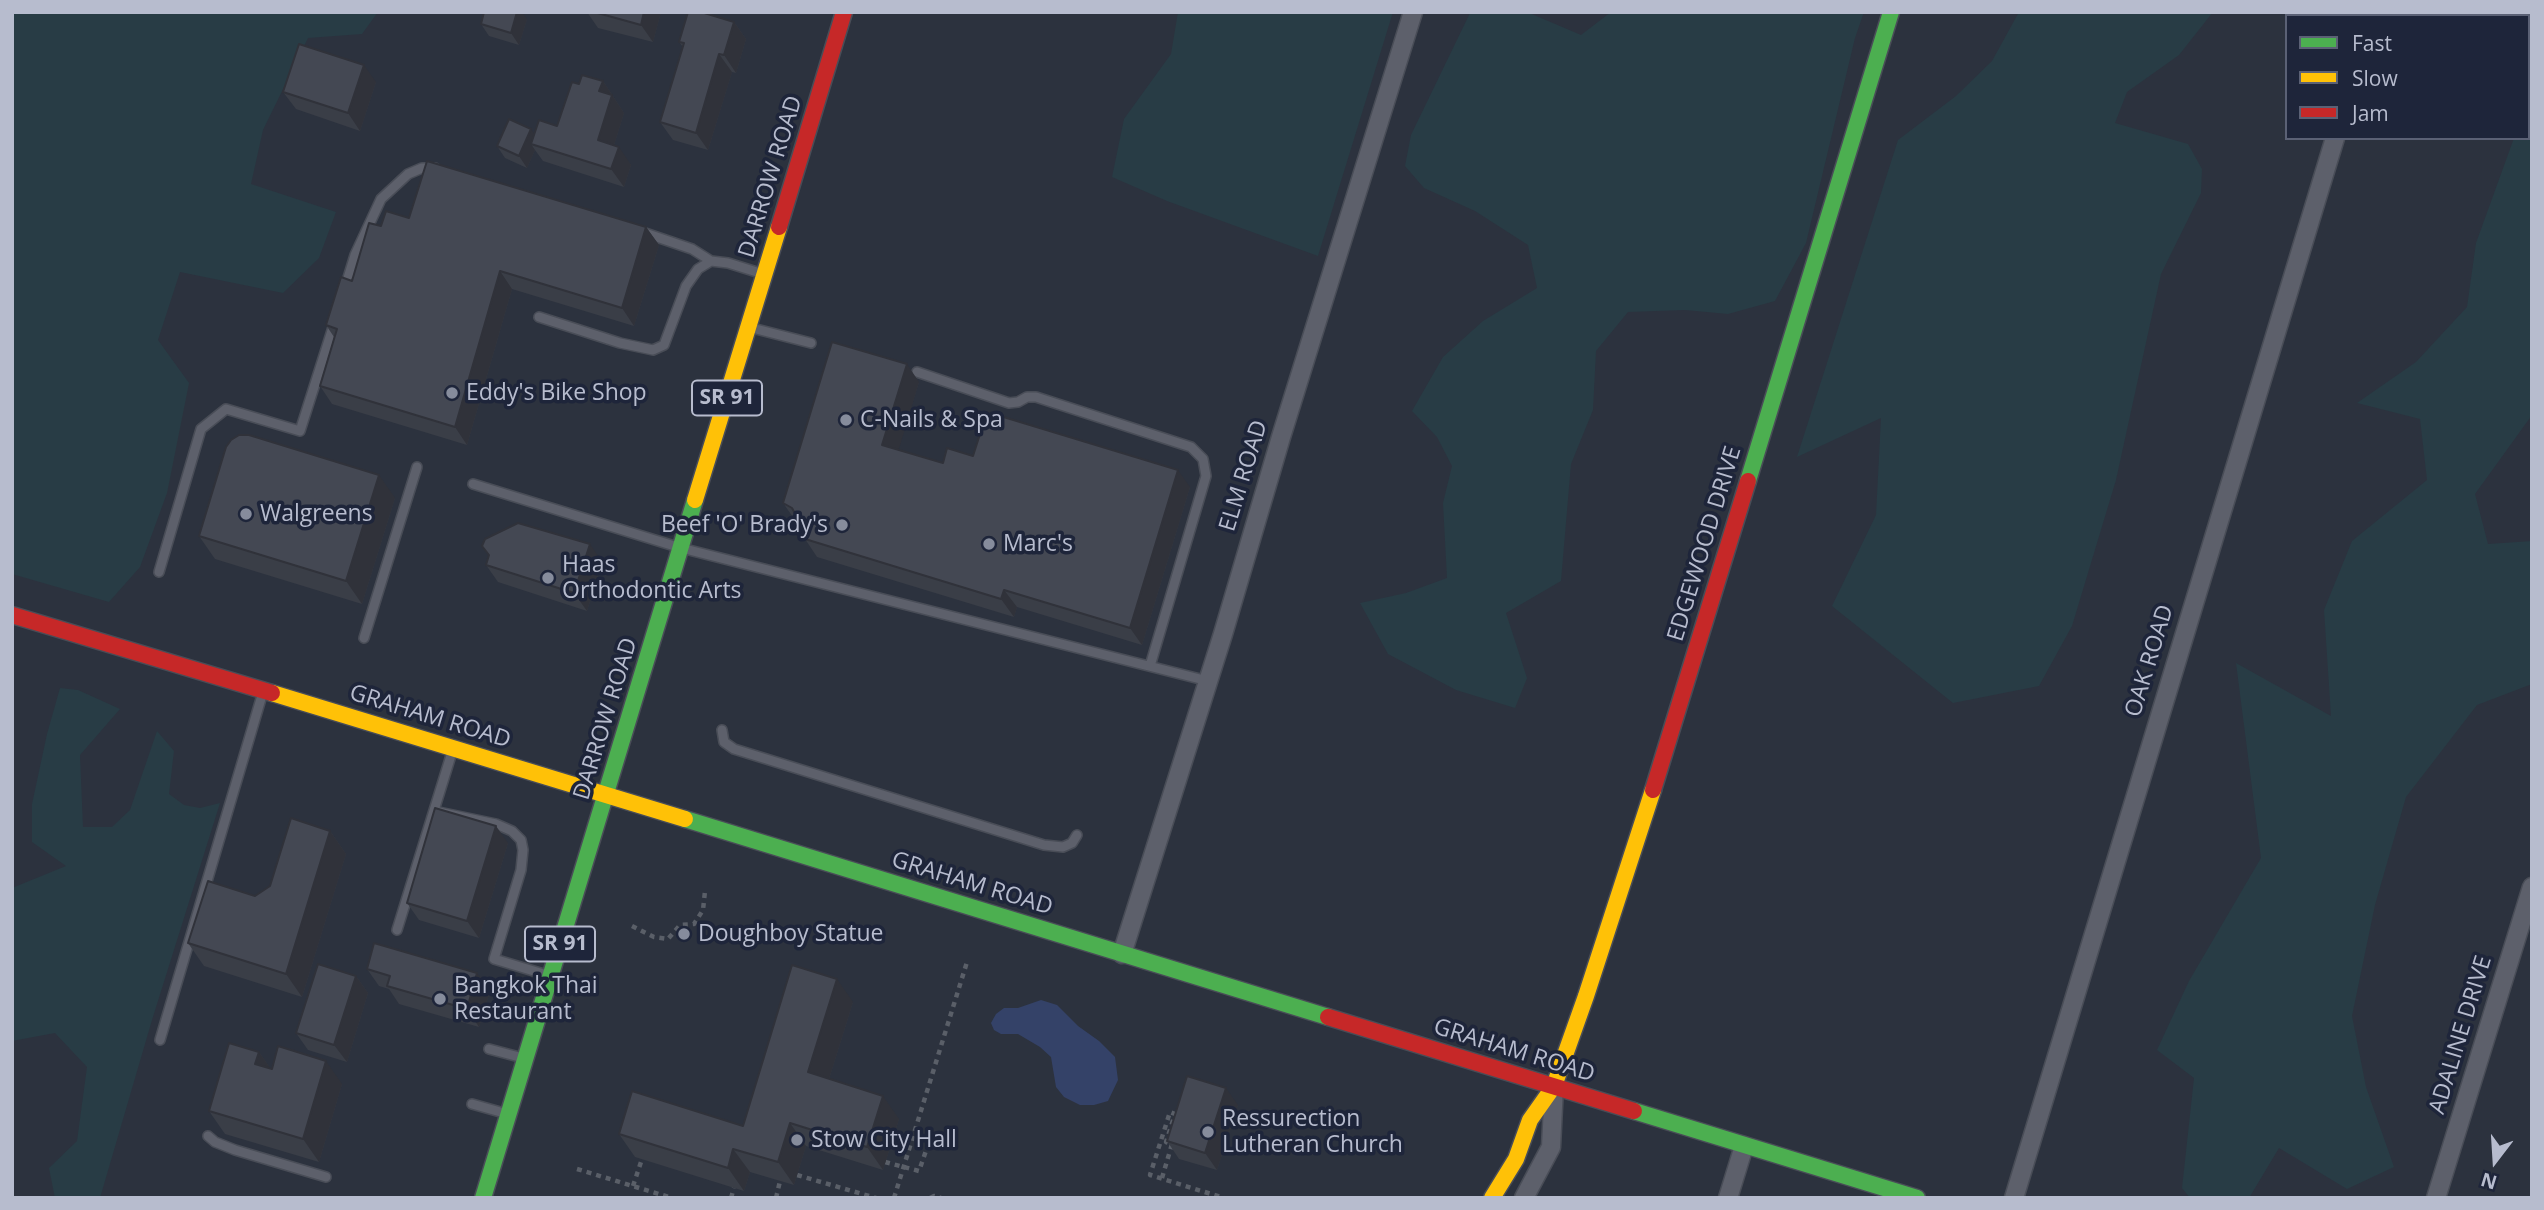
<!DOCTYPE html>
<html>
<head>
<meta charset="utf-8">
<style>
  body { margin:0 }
  #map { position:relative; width:2544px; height:1210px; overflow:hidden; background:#2c323e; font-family:"Open Sans",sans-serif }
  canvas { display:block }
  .frame { position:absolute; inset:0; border:14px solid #b7bcce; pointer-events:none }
  .legend { position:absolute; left:2285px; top:14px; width:245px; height:126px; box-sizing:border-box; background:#1e253a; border:2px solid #5b6175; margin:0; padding:9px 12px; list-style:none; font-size:21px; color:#b7bcce }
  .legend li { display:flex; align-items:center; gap:14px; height:35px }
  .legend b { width:35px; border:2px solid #5b6175 }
  .north { position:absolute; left:2460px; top:1126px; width:70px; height:70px; -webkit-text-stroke:5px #1e253a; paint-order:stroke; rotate:197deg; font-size:19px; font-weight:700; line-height:28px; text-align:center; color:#b7bcce }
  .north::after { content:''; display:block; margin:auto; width:24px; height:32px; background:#b7bcce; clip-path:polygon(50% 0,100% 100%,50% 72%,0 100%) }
</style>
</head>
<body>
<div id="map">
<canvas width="2544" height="1210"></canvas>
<div class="frame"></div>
<ul class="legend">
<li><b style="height:9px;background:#4caf50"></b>Fast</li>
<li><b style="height:9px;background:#ffc107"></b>Slow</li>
<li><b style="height:9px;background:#c62828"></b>Jam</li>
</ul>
<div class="north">N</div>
</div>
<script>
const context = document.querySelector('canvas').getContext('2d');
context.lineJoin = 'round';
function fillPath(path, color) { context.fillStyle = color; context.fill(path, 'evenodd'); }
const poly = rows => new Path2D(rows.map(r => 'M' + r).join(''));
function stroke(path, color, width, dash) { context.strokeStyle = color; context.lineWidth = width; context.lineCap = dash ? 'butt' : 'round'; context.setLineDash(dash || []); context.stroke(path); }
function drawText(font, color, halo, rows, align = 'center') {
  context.font = font + ' "Open Sans",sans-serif'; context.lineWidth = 7; context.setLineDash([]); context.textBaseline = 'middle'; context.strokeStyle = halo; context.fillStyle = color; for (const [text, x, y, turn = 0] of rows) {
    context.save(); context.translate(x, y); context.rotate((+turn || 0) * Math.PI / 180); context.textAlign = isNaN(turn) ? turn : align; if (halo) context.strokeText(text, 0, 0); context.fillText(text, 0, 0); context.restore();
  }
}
const green = poly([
  [12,12,378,12,362,34,308,38,263,130,251,184,336,212,319,258,283,293,180,272,158,340,189,383,167,493,140,567,109,602,12,574],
  [1178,12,1393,12,1318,256,1167,201,1112,177,1124,119,1171,54],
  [1527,12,1581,35,1611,12,1864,12,1855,38,1806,243,1775,301,1728,314,1685,310,1628,312,1596,351,1593,410,1571,464,1561,581,1506,613,1527,678,1515,708,1456,690,1388,654,1360,603,1406,593,1447,578,1443,503,1452,466,1437,437,1412,411,1443,357,1483,321,1537,288,1528,245,1475,211,1424,188,1405,166,1411,135,1470,13],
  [2019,12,2213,12,2179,55,2127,92,2115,123,2188,144,2202,169,2201,193,2161,274,2116,480,2072,626,2039,686,1953,703,1832,606,1876,515,1881,418,1797,457,1898,140,1956,96,1992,61],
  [2505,12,2532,12,2532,415,2475,494,2488,544,2532,541,2532,684,2477,705,2406,797,2375,905,2352,1016,2366,1087,2394,1167,2347,1189,2279,1148,2249,1198,2190,1198,2182,1188,2194,1078,2157,1050,2189,981,2261,858,2236,663,2331,716,2324,610,2352,541,2427,480,2420,419,2357,403,2416,362,2467,307,2476,243,2514,138,2528,138,2528,16,2505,16],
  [60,688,78,690,120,709,80,755,83,827,112,827,130,810,157,731,174,751,169,794,184,805,200,808,220,803,152,1020,100,1198,55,1198,49,1168,77,1141,87,1067,55,1033,12,1041,12,888,66,866,32,842,32,804,47,734]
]);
const water = poly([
  [1041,1000,1057,1005,1078,1026,1099,1041,1115,1057,1118,1080,1108,1101,1094,1105,1080,1105,1064,1097,1056,1087,1051,1057,1040,1047,1018,1034,1001,1034,994,1030,991,1023,996,1014,1004,1008,1018,1008]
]);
const path = poly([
  [632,926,654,937,668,939,680,925,694,924,703,910,705,891],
  [885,1162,919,1171,930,1139,951,1144],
  [577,1169,672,1198],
  [797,1175,876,1198],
  [1162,1178,1172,1144,1166,1142,1175,1114,1170,1112,1150,1175,1224,1198],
  [633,1186,642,1159],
  [731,1198,734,1188],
  [776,1198,780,1181],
  [894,1198,967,962],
  [930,1198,934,1196,941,1198]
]);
const lane = poly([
  [642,232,692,249,711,261],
  [344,291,355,255,381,199,408,174,422,168,435,168],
  [539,317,620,343,653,350,664,345,686,286,698,269,711,261,728,263,760,273],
  [752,328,811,343],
  [917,372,1009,403,1018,402,1027,397,1036,397,1191,447,1203,459,1206,476,1150,666],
  [473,484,681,548,1208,681],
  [159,572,201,429,226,409,300,431,335,321],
  [364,638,417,467],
  [722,730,724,742,734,749,1044,845,1063,847,1072,843,1077,835],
  [434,811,496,824,512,831,521,840,523,850,521,870,494,959,547,975],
  [397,930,453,749],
  [160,1040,263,692],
  [489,1049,523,1058],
  [472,1104,504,1113],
  [208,1136,215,1142,235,1150,326,1177]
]);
const street = poly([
  [2372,16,2373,12],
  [1122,954,1223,634,1281,437,1413,12],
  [1524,1198,1551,1147,1554,1086],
  [1728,1198,1744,1146],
  [2014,1198,2335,138],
  [2436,1198,2532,887]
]);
const fast = poly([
  [1748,481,1891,12],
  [685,819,1328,1017],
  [1634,1111,1917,1198],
  [483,1198,695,500]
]);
const slow = poly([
  [695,500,779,227],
  [272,693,685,819],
  [1492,1198,1516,1159,1530,1120,1554,1086,1586,996,1653,790]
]);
const jam = poly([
  [779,227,844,12],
  [12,615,272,693],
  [1653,790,1748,481],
  [1328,1017,1634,1111]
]);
const wall = poly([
  [587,12,661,12,653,42,598,28],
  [527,19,519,45,489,36,481,24],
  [734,22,746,39,736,73,732,72,708,150,673,140,660,122,683,47,679,42],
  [603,81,624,113,614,145,631,165,624,187,543,161,535,150,527,168,505,158,497,146,557,126,579,84],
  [376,82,360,131,296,109,283,92],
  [409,218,646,227,659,245,634,326,512,289,467,445,332,404,320,386,334,337,326,325,381,226],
  [919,382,898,450,943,463,973,456,1190,487,1142,645,1017,607,1014,617,817,557,805,539,803,528,800,523,795,520,783,503],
  [395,498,362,604,215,559,199,536],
  [482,546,602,562,587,611,498,582,486,565,489,556],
  [330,831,346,854,302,997,204,966,188,943,270,886],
  [508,843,479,938,419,920,407,903],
  [367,969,490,991,479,1027,399,1004,389,989,379,986],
  [356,976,368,993,347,1062,308,1050,296,1033],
  [853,1002,829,1079,899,1119,883,1170,806,1146,794,1185,750,1172,744,1191,635,1157,619,1134,743,1126],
  [259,1052,270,1068,342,1084,319,1162,225,1134,209,1111],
  [1238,1105,1217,1170,1179,1159,1167,1141]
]);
const shadedWall = poly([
  [517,12,522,12,527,19,519,45,511,33],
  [644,12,661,12,653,42,641,25],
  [734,22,746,39,736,73,724,55],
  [719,54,732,72,708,150,696,133],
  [364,65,376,82,360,131,348,113],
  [603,81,624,113,610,158,598,140,599,91],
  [531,129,539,141,531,144,535,150,527,168,519,156],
  [619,147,631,165,624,187,611,169],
  [646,227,659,245,634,326,622,308],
  [500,271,512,289,467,445,455,427],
  [907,364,919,382,895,462,882,445],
  [1178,470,1190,487,1142,645,1130,628],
  [379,475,395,498,362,604,346,581],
  [590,544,602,562,587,611,574,593],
  [1004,590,1017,607,1014,617,1001,599],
  [496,826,508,843,479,938,467,921],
  [330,831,346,854,302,997,286,974],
  [477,973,490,991,479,1027,467,1009],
  [356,976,368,993,347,1062,334,1045],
  [837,979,853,1002,824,1095,808,1072],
  [259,1052,275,1075,255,1064],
  [326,1061,342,1084,319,1162,303,1139],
  [1226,1088,1238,1105,1217,1170,1205,1153],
  [883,1096,899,1119,883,1170,867,1147],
  [790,1123,806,1146,794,1185,778,1162],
  [733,1149,750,1172,744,1191,728,1168]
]);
const building = poly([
  [484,12,517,12,511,33,481,24,484,12],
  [594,12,644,12,641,25,594,12],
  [688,12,701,12,734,22,724,55,719,54,696,133,660,122,684,43,679,42,688,12],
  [299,44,364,65,348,113,283,92,299,44],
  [582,75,603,81,599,91,612,95,598,140,619,147,611,169,531,144,539,120,557,126,572,82,579,84,582,75],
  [509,119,531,129,519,156,497,146,509,119],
  [427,161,646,227,622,308,500,271,455,427,320,386,337,329,326,325,341,277,352,281,369,223,381,226,386,211,409,218,427,161],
  [832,342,907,364,882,445,943,463,947,448,973,456,987,412,1178,470,1130,628,1004,590,1001,599,805,539,803,528,792,508,783,503,832,342],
  [239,435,249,435,379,475,346,581,199,536,226,447,231,440,239,435],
  [518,523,590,544,574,593,486,565,489,555,482,546,485,539,518,523],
  [435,808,496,826,467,921,407,903,435,808],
  [291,818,330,831,286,974,188,943,208,881,255,896,270,886,291,818],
  [374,943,477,973,467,1009,387,986,390,976,367,969,374,943],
  [318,964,356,976,334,1045,296,1033,318,964],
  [792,965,837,979,808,1072,883,1096,867,1147,790,1123,778,1162,733,1149,728,1168,619,1134,632,1091,743,1126,792,965],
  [229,1043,259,1052,255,1064,272,1069,278,1046,326,1061,303,1139,209,1111,229,1043],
  [1187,1076,1226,1088,1205,1153,1167,1141,1187,1076]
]);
const markers = [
  [452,393,7,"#868c9c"],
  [846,420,7,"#868c9c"],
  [246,514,7,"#868c9c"],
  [842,525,7,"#868c9c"],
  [989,544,7,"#868c9c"],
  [548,578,7,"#868c9c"],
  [684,934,7,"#868c9c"],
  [440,999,7,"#868c9c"],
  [1208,1132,7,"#868c9c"],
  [797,1140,7,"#868c9c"]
];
const shields = [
  [727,398,70],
  [560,944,70]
];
const shieldNames = [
  ["SR 91",727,398],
  ["SR 91",560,944]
];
const streetNames = [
  ["DARROW ROAD",771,177,-73],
  ["ELM ROAD",1244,476,-73],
  ["EDGEWOOD DRIVE",1705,544,-73],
  ["OAK ROAD",2150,661,-73],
  ["GRAHAM ROAD",430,717,17],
  ["DARROW ROAD",606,719,-73],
  ["GRAHAM ROAD",972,884,17],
  ["ADALINE DRIVE",2461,1035,-73],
  ["GRAHAM ROAD",1514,1051,17]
];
const poiNames = [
  ["Eddy's Bike Shop",466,393],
  ["C-Nails & Spa",860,420],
  ["Walgreens",260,514],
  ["Beef 'O' Brady's",828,525,"right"],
  ["Marc's",1003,544],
  ["Haas",562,565],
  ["Orthodontic Arts",562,591],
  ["Doughboy Statue",698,934],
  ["Bangkok Thai",454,986],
  ["Restaurant",454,1012],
  ["Ressurection",1222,1119],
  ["Lutheran Church",1222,1145],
  ["Stow City Hall",811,1140]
];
fillPath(green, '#283c45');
fillPath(water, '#344268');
stroke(lane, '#494d57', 12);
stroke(street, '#494d57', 21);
stroke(fast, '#494d57', 19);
stroke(slow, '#494d57', 19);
stroke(jam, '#494d57', 19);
stroke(path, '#5a5f68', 4.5, [5, 5]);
stroke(lane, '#5d606b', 9);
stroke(street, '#5d606b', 18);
stroke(fast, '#4caf50', 16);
stroke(slow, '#ffc107', 16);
stroke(jam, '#c62828', 16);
fillPath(wall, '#3a3e47');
fillPath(shadedWall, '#30323a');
fillPath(building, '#444853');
stroke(building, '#30323a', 2);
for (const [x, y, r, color] of markers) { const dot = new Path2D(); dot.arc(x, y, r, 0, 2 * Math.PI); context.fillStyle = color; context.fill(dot); stroke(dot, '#1e253a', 2.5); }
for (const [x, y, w] of shields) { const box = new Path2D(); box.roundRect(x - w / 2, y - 17.5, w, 35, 5); context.fillStyle = '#1e253a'; context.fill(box); stroke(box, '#b7bcce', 2); }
drawText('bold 21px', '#b7bcce', null, shieldNames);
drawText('23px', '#b7bcce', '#1e253a', streetNames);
drawText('23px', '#b7bcce', '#1e253a', poiNames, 'left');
</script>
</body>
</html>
